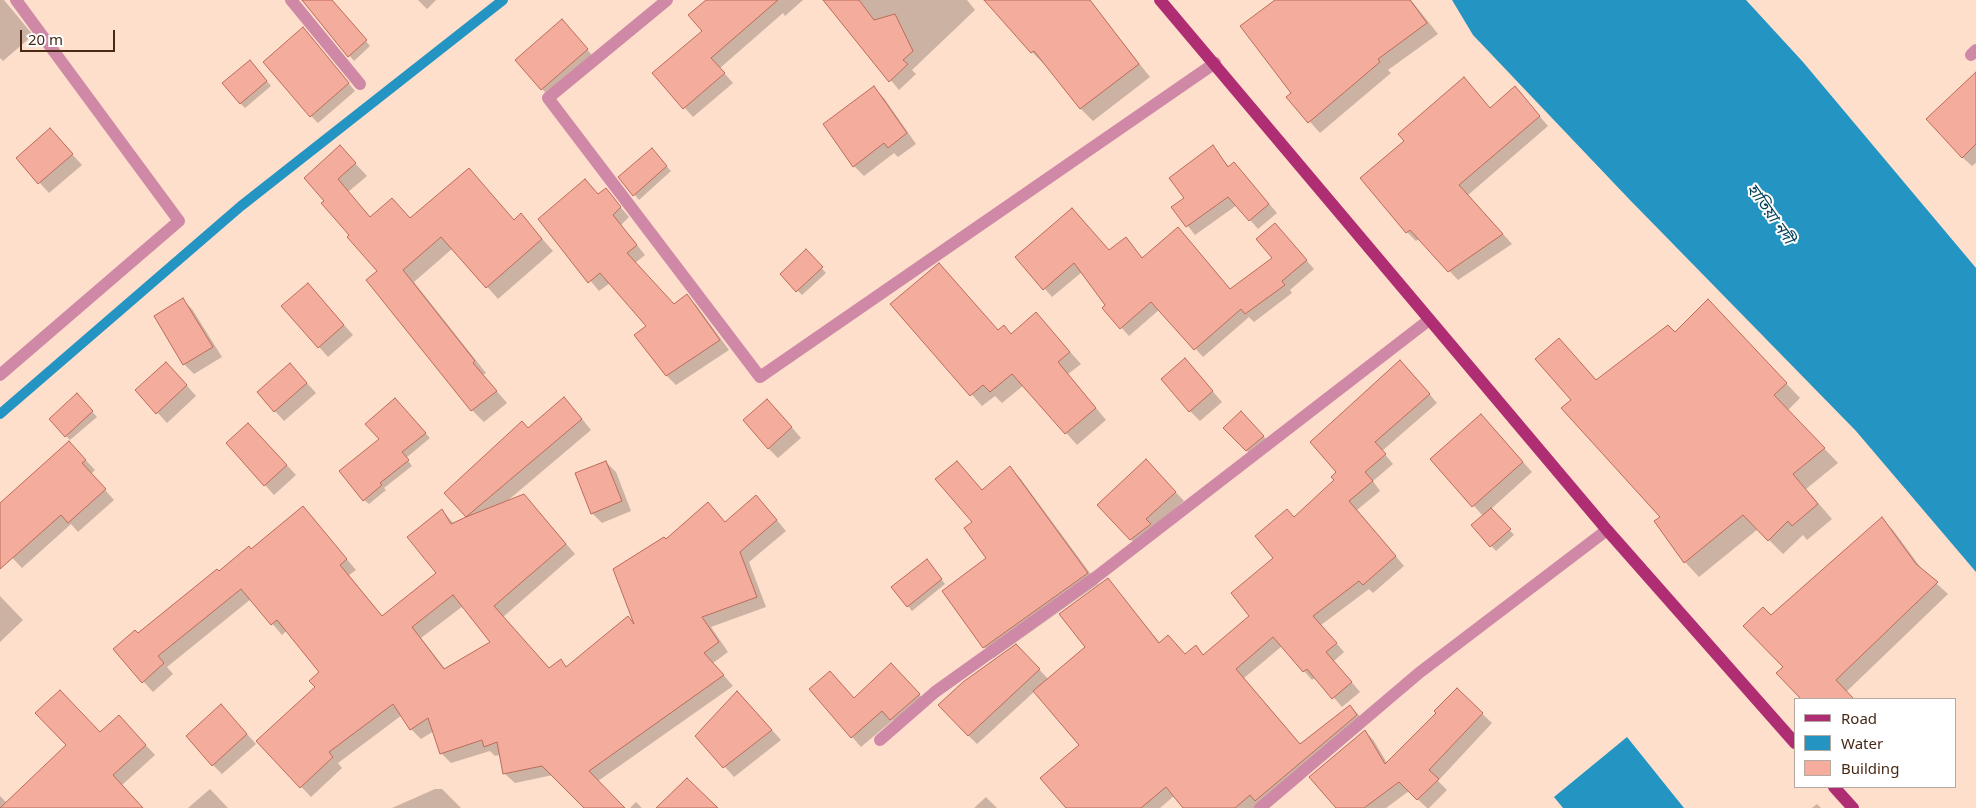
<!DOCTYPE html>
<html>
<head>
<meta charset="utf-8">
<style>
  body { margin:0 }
  #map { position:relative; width:1976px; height:808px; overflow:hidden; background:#fedfcc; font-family:"Noto Sans",sans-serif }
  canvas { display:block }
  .legend { position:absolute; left:1794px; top:698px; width:162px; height:90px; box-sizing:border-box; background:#fff; border:1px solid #b5a9a2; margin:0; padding:6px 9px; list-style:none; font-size:15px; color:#472916 }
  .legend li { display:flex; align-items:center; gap:10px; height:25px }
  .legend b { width:25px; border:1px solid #b5a9a2 }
  .scale { position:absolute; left:20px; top:30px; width:95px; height:22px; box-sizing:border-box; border:2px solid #472916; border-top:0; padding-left:6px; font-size:15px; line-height:18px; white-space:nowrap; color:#472916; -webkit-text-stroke:4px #fff; paint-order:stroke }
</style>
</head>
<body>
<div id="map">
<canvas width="1976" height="808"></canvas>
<ul class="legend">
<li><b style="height:6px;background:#af2e73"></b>Road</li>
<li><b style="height:14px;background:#2494c3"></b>Water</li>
<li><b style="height:14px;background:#f4ac9c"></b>Building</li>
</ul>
<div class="scale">20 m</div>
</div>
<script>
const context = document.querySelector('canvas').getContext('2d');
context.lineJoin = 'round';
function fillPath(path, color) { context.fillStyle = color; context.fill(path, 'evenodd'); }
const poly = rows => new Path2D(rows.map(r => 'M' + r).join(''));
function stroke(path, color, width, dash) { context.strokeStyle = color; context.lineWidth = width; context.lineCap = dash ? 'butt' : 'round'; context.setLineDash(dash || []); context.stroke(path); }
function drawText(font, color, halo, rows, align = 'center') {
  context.font = font + ' "Noto Sans","Noto Sans Bengali",sans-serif'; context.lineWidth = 4; context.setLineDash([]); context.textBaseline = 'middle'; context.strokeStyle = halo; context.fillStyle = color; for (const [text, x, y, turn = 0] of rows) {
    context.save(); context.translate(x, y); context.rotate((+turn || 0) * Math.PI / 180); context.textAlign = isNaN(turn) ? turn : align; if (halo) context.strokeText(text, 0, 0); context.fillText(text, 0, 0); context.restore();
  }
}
const water = poly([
  [1452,0,1746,0,1803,62,1976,268,1976,572,1856,431,1629,199,1473,35],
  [1627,737,1684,808,1563,808,1554,797]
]);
const shadow = poly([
  [0,0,4,0,33,35,3,61,0,58],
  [303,0,332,0,370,46,354,61],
  [418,0,436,0,427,9],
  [708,0,803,0,785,16,783,13,720,68,733,83,693,117,654,74,703,31],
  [825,0,967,0,975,10,912,70,916,74,899,90],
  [986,0,1089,0,1150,77,1093,121,1081,109,1046,64,1045,65,1032,52],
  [1280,0,1411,0,1438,34,1388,70,1391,73,1320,133,1288,97,1293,93],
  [571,30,596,60,552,99,542,89],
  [310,36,355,91,318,123,311,116],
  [255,66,271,86,245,108,240,103],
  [874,88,884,98,916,144,898,157,894,153,864,176,854,166,825,124],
  [1515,88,1548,126,1468,195,1512,244,1458,280,1419,239,1416,241,1407,232,1406,141,1490,109],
  [50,130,82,165,49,193,18,159],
  [1976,130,1976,163,1972,166,1962,157],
  [340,147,367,176,348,192,371,218,514,221,521,215,553,251,498,299,453,248,414,282,486,373,483,375,507,403,484,422,472,410,368,280,379,271,325,201],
  [1213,147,1229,167,1242,172,1277,213,1258,229,1237,205,1195,235,1173,207,1185,198],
  [656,155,671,171,639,200,620,177],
  [606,190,629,217,621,225,645,255,635,263,674,305,687,296,696,305,729,350,676,385,666,375,648,326,610,283,599,291,540,220,599,196],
  [1275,224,1314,269,1290,290,1292,293,1254,322,1249,317,1203,357,1160,309,1129,336,1104,308,1107,305,1082,272,1052,297,1017,257,1109,251,1126,239,1143,259,1186,237,1231,290,1274,258],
  [806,251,826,273,802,295,781,274],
  [939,265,999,331,1004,327,1012,335,1036,314,1081,364,1068,374,1106,420,1077,445,1024,385,1002,403,995,396,982,406,892,304],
  [317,294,353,335,328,357,283,306],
  [183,300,192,309,222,357,194,374,184,364],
  [1722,315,1800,398,1788,410,1838,463,1806,489,1832,519,1807,540,1803,535,1783,554,1758,529,1699,577,1685,562,1656,522,1662,517,1573,400,1559,340,1597,381,1675,333],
  [290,364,316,393,284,421,275,411],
  [1194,370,1222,402,1200,421,1190,411],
  [1409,370,1437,403,1382,451,1393,464,1373,481,1380,491,1357,510,1404,566,1373,593,1369,589,1321,625,1344,652,1334,661,1360,692,1342,707,1316,677,1312,680,1304,671,1282,646,1244,678,1301,745,1350,706,1359,715,1364,725,1254,808,1185,808,1174,796,1160,808,1068,808,1081,745,1035,691,977,744,968,735,1025,654,1049,680,1087,647,1108,580,1160,643,1185,655,1196,647,1204,656,1251,616,1275,558,1294,518,1335,480,1338,472],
  [176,373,196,396,167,423,137,390],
  [82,400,97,417,70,440,66,436],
  [399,404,430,438,406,458,412,466,384,488,386,490,369,504,364,500,380,439],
  [574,409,591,430,506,502,534,506,575,554,503,617,550,669,561,661,567,667,637,627,666,540,726,523,766,507,786,531,749,562,766,607,711,627,728,652,713,663,733,686,598,781,623,808,586,808,553,775,515,783,504,773,499,755,495,756,490,751,451,763,441,753,434,731,421,739,411,729,402,715,338,763,342,768,311,797,257,741,317,687,321,672,287,630,282,635,251,599,167,667,173,674,153,692,114,649,138,634,251,550,303,508,356,570,349,575,383,617,437,574,442,510,454,524,468,518,450,498,528,429],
  [463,606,491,642,446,670,421,638],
  [777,410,801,438,778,458,768,448],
  [1241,413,1268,441,1251,455,1225,428],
  [1481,415,1532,472,1491,509,1514,535,1496,551,1473,526,1483,516,1432,459],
  [258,434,296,475,274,495,265,485],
  [78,452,95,470,91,474,114,500,78,532,71,524,22,568,0,545,0,505],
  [606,462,616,472,631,511,602,523,592,513],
  [1010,468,1020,478,1098,584,994,658,984,647,987,559,974,523,983,491],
  [1154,469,1184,501,1153,528,1139,548,1099,506],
  [1882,519,1893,530,1924,572,1948,594,1846,692,1853,699,1802,699,1778,673,1785,667,1771,617],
  [931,565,945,584,912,611,908,606],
  [0,596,23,620,0,642],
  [901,674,929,705,901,729,893,720,861,747,811,690,854,699],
  [1457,690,1492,723,1438,781,1447,790,1429,808,1427,808,1409,791,1386,808,1338,808,1365,731,1374,741,1387,763,1438,713],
  [738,692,781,740,734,777,697,736],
  [231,716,256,744,222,774,213,765],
  [128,726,155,755,122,785,142,808,0,808,0,796,7,803,100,734],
  [210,789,228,808,188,808],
  [435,789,442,789,461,808,392,808],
  [986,797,997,808,974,808],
  [636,802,642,808,630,808],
  [1817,804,1821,808,1812,808]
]);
const stream = poly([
  [0,414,241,206,503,0]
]);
const building = poly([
  [302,0,332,0,367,40,348,57,302,0],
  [706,0,778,0,711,58,725,73,683,109,652,73,702,31,688,15,706,0],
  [823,0,859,0,874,20,895,14,913,51,903,60,908,64,889,82,823,0],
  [984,0,1090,0,1139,64,1080,109,1034,51,1031,53,984,0],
  [1275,0,1410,0,1427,23,1378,59,1380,62,1308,123,1286,97,1291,93,1240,26,1275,0],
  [562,19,588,49,541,90,515,60,562,19],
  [303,27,349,83,310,117,263,62,303,27],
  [250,60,267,81,240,104,222,83,250,60],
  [1976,72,1976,144,1962,158,1926,119,1976,72],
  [1464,77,1490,108,1515,86,1540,116,1459,185,1503,234,1448,272,1410,230,1406,233,1360,178,1404,141,1398,134,1464,77],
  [874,86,907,133,888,148,884,143,853,167,823,124,874,86],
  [50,128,73,154,38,184,16,158,50,128],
  [340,145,356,163,338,179,370,217,392,198,410,218,469,168,514,220,521,213,542,239,486,288,441,237,403,270,475,361,473,363,497,391,471,411,366,280,377,271,347,237,349,235,321,203,324,201,304,178,340,145],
  [1213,145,1228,167,1234,162,1269,204,1249,221,1228,197,1186,227,1171,207,1184,198,1169,178,1213,145],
  [652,148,667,166,633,196,618,177,652,148],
  [585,179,598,194,606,188,621,207,613,215,637,245,627,253,674,304,687,294,720,340,666,376,634,335,646,326,600,273,588,283,538,219,585,179],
  [1072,208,1109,250,1126,237,1142,258,1178,227,1230,289,1272,258,1256,239,1275,223,1307,260,1282,281,1285,285,1245,314,1241,309,1194,350,1151,302,1120,329,1102,308,1105,305,1074,263,1043,290,1015,257,1072,208],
  [806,249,823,267,796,292,780,274,806,249],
  [939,263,998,330,1004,325,1011,334,1036,312,1070,352,1058,362,1096,408,1065,434,1012,374,990,392,983,385,970,396,890,304,939,263],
  [308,283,344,325,318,348,281,306,308,283],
  [183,298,213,347,183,365,154,316,183,298],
  [1708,299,1787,383,1774,395,1825,448,1793,474,1818,504,1792,526,1788,521,1768,541,1743,515,1684,563,1654,521,1660,517,1561,408,1571,400,1535,359,1559,338,1596,380,1668,325,1675,332,1708,299],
  [1185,358,1213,391,1189,412,1161,379,1185,358],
  [1400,360,1430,394,1375,442,1386,454,1365,472,1373,481,1349,501,1396,556,1363,585,1359,581,1313,616,1337,643,1326,652,1352,682,1332,699,1307,669,1303,672,1273,637,1236,669,1300,744,1350,705,1357,715,1255,801,1250,795,1235,808,1183,808,1166,787,1141,808,1066,808,1040,778,1079,745,1033,691,1085,647,1059,614,1108,578,1159,643,1168,635,1185,654,1196,645,1203,655,1249,616,1231,593,1273,558,1255,536,1287,509,1294,517,1334,480,1331,477,1336,472,1310,442,1400,360],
  [166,362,187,385,156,414,135,390,166,362],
  [290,363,307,383,274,412,257,392,290,363],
  [77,393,93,411,65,437,49,419,77,393],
  [564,397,582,419,466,517,524,494,566,544,494,606,549,668,561,659,566,667,628,616,634,624,613,569,664,537,666,539,708,502,725,522,756,495,777,520,740,552,757,597,702,617,719,642,704,653,724,675,589,771,625,808,584,808,542,766,503,774,497,742,484,747,482,740,440,754,428,718,410,730,393,704,329,752,333,757,300,788,256,741,315,687,309,681,319,672,277,620,271,625,241,589,158,656,164,663,142,683,113,649,135,630,138,633,217,569,219,571,249,546,251,549,303,506,347,559,340,565,382,616,436,573,407,537,442,509,451,524,466,517,444,493,522,421,528,428,564,397],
  [453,595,490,642,444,669,412,627,453,595],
  [395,398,426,433,402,452,409,460,380,483,382,485,363,501,339,471,379,439,365,424,395,398],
  [767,399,792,427,768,449,743,420,767,399],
  [1241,411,1264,436,1246,451,1223,428,1241,411],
  [1481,414,1523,462,1472,507,1430,459,1481,414],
  [248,423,287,465,264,486,226,443,248,423],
  [69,441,86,460,82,463,106,489,68,523,61,515,0,569,0,503,69,441],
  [1146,459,1176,492,1146,519,1151,524,1130,540,1097,505,1146,459],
  [606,461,622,501,591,514,575,473,606,461],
  [957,461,982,490,1010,466,1088,573,983,648,942,591,986,558,964,528,972,522,935,479,957,461],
  [1491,508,1511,529,1490,547,1471,525,1491,508],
  [1882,517,1916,564,1938,582,1836,680,1854,699,1801,699,1776,673,1783,667,1743,626,1763,607,1771,615,1882,517],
  [927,559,942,579,907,607,891,587,927,559],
  [1016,644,1040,669,968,736,938,705,963,682,1016,644],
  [891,663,920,694,890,720,882,711,851,738,809,689,830,671,854,698,891,663],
  [1457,688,1483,713,1429,770,1439,779,1417,800,1399,782,1364,808,1336,808,1309,777,1365,730,1385,764,1436,713,1434,711,1457,688],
  [60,690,100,732,119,715,146,745,113,775,143,808,0,808,66,745,35,713,60,690],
  [737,691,772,730,723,768,695,736,737,691],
  [221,704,247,734,212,766,186,736,221,704],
  [687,778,718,808,656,808,687,778]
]);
const minor = poly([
  [291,0,360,84],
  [667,0,548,98,760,377,1215,63],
  [1971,55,1976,50],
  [0,375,179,221,16,0],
  [880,740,935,692,1096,577,1429,320],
  [1260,808,1419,673,1607,530]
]);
const primary = poly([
  [1160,0,1607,530,1795,743],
  [1834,787,1853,808]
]);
const waterNames = [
  ["হাতিয়া নদী",1770,214,55]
];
fillPath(water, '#2494c3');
fillPath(shadow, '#0003');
stroke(stream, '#2494c3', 10);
fillPath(building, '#f4ac9c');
stroke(building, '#bc6b5a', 1);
stroke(minor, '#cf89a7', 12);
stroke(primary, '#af2e73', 12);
drawText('italic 16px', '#003f58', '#fff', waterNames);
</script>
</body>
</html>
